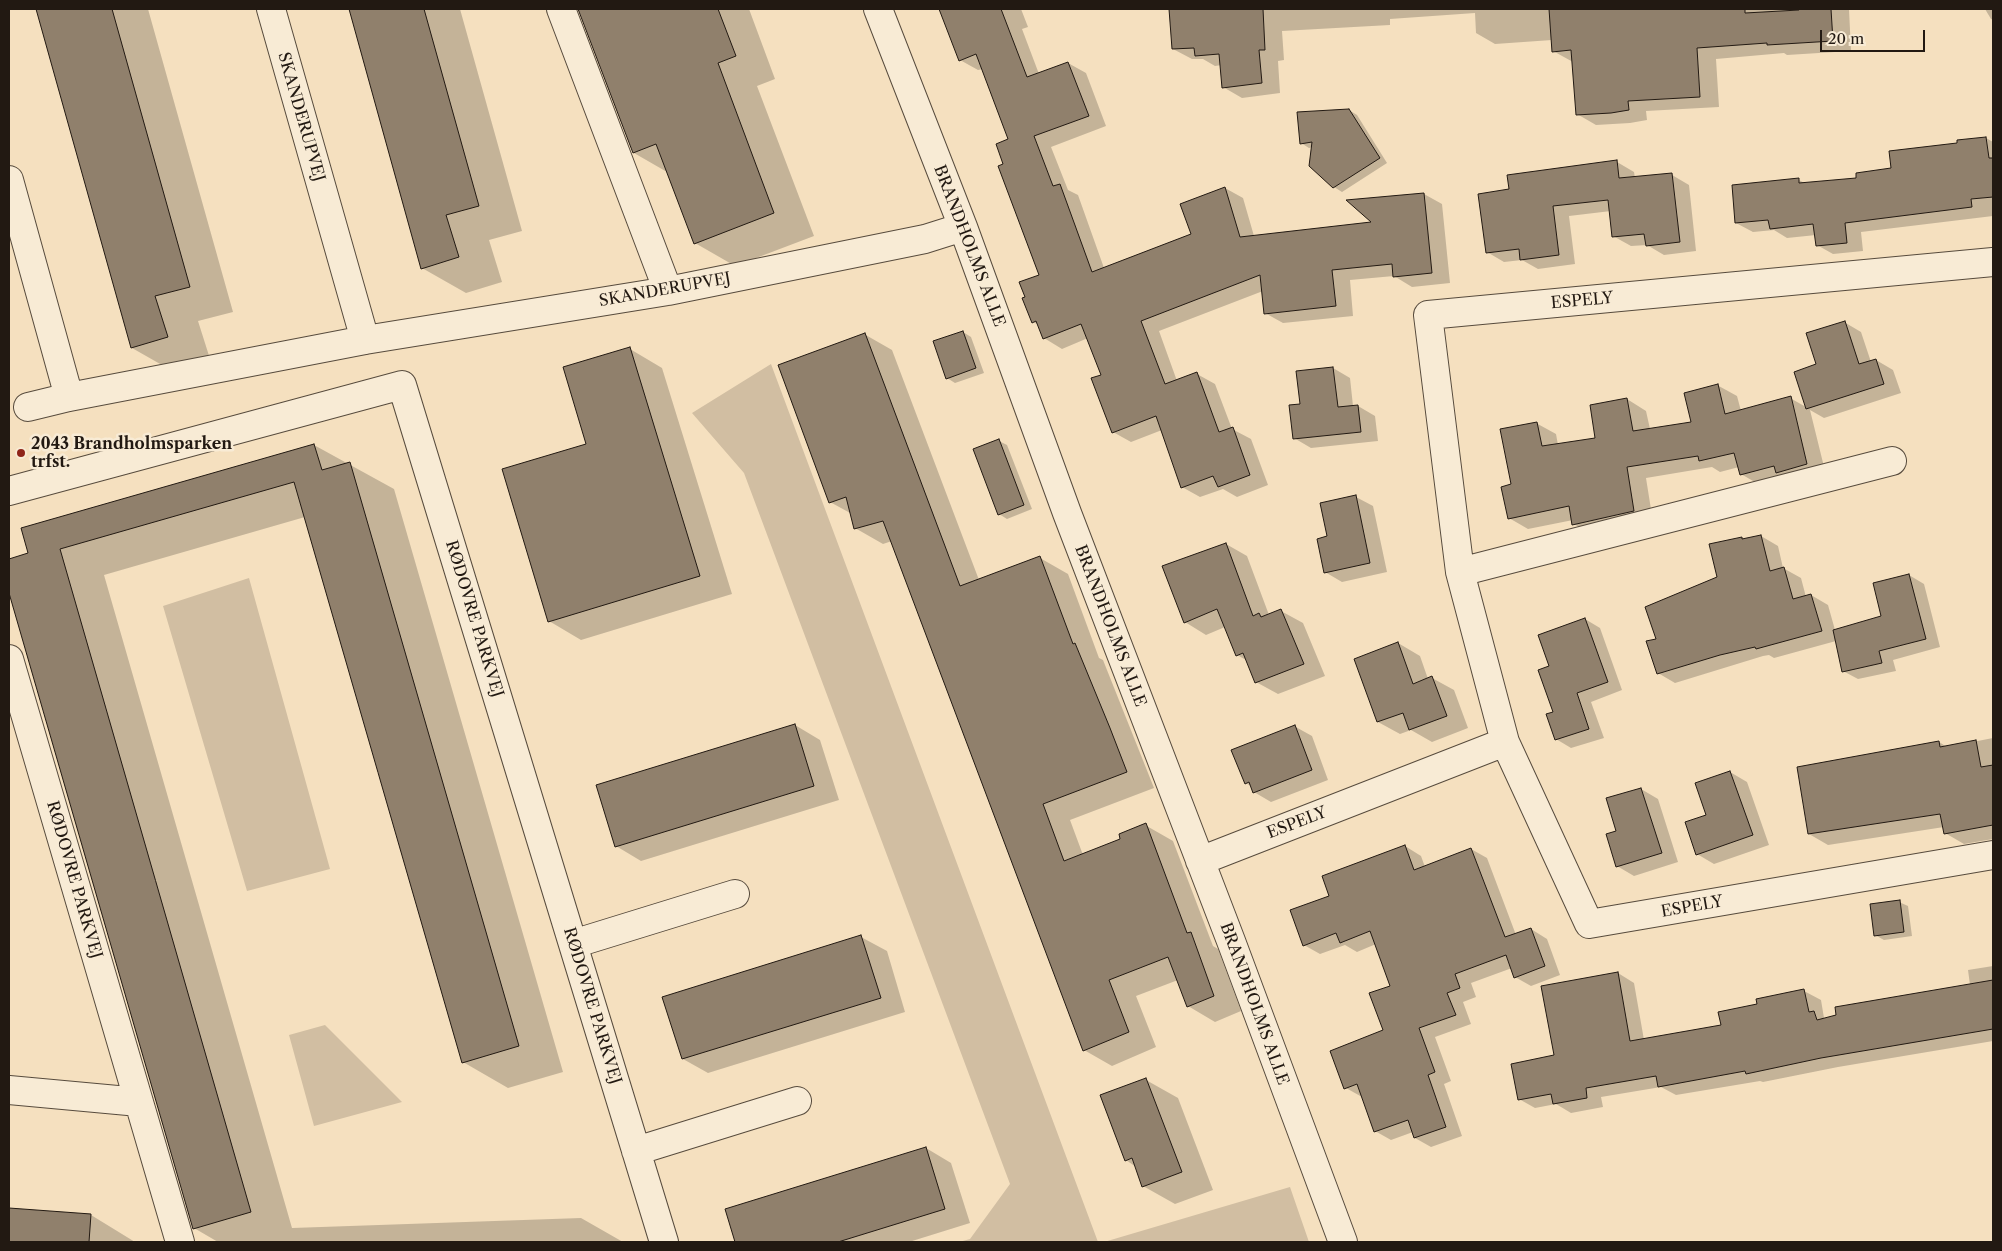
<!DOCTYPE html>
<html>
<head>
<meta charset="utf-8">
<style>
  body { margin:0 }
  #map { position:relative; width:2002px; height:1251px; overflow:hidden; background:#f5e0bf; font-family:"Libre Caslon Text",serif }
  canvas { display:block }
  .frame { position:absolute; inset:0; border:10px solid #221912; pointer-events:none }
  .scale { position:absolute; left:1820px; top:30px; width:105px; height:22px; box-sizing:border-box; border:2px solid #221912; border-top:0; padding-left:6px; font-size:15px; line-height:18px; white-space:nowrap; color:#221912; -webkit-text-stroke:4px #f8ebd5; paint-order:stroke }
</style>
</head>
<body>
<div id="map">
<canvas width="2002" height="1251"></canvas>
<div class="frame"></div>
<div class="scale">20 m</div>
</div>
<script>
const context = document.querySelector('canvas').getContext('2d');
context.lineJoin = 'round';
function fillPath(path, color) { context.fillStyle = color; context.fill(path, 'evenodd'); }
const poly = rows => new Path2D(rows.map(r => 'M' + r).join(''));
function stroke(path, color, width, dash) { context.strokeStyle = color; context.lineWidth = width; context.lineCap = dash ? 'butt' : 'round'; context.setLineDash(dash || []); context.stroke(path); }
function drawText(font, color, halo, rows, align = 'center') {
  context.font = font + ' "Libre Caslon Text",serif'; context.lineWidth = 5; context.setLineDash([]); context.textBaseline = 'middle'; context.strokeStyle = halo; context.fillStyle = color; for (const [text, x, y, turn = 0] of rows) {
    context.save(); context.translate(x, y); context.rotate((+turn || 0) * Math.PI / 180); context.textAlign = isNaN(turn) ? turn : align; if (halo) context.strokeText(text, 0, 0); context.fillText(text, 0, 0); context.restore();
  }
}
const green = poly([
  [771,364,1098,1242,959,1242,970,1239,1010,1184,744,473,692,413],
  [249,578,330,869,247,891,163,606],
  [325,1025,402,1102,314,1126,289,1035],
  [1290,1187,1309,1242,1104,1242]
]);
const shadow = poly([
  [37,9,148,9,233,312,198,321,211,362,176,373,132,348],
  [350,9,460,9,522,231,489,240,502,282,466,293,422,268],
  [580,9,749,9,775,79,757,86,814,236,735,266,695,243,667,172,634,153],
  [941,9,1021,9,1028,27,1022,29,1039,74,1068,63,1086,73,1106,126,1051,147,1068,190,1078,195,1104,268,1193,234,1225,188,1243,198,1254,236,1374,223,1424,194,1442,204,1450,283,1412,287,1394,276,1350,280,1353,316,1283,323,1265,313,1263,291,1159,331,1177,381,1197,374,1215,384,1232,429,1251,439,1268,485,1237,497,1223,489,1200,497,1182,487,1162,430,1131,442,1113,432,1102,375,1088,338,1062,349,1044,338,1039,325,1033,322,1024,298,1026,297,1040,275,1005,164,1010,140,983,69,978,70,960,60],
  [1171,9,1849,9,1851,51,1787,55,1784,53,1716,59,1719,107,1646,111,1647,120,1630,123,1596,125,1577,114,1573,62,1553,51,1552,40,1495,44,1476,33,1475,13,1390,19,1390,25,1282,31,1284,60,1278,61,1280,93,1242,98,1223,87,1222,65,1215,66,1203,59,1192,59,1173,49],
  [1985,9,1993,9,1993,20,1991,19],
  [1349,110,1357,115,1387,163,1342,192,1334,187,1313,147,1309,148,1301,143],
  [1986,138,1993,142,1993,216,1861,232,1863,251,1833,254,1817,245,1816,235,1787,238,1774,230,1753,232,1736,223,1799,180,1806,184,1858,179,1893,169,1958,144,1958,141],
  [1617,162,1634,172,1635,178,1672,175,1689,185,1696,251,1664,255,1647,245,1631,246,1613,236,1611,211,1569,216,1575,264,1538,269,1522,260,1504,262,1487,252,1511,190],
  [1844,322,1861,332,1871,362,1876,360,1893,370,1901,393,1824,418,1810,410,1826,475,1760,485,1741,474,1739,467,1720,472,1712,467,1646,478,1653,522,1593,535,1574,524,1573,520,1528,529,1509,518,1513,485,1536,423,1556,434,1558,445,1597,439,1627,399,1646,411,1650,429,1693,423,1717,385,1737,396,1741,411,1790,398,1806,407,1818,365],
  [963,332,971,337,984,373,955,383,947,378],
  [864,334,892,350,979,580,1040,558,1068,574,1099,658,1103,660,1154,788,1070,820,1083,855,1122,840,1145,825,1173,841,1213,946,1218,949,1241,1011,1215,1022,1188,1006,1178,980,1136,996,1156,1047,1112,1066,1084,1050,892,541,883,544,855,528,852,514,830,502],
  [630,349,662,368,732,594,581,640,549,621,588,445],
  [1333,368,1350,378,1353,406,1358,406,1375,416,1378,441,1311,448,1294,438,1301,405],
  [999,441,1007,445,1032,509,1007,519,999,514],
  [314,445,394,489,563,1072,508,1088,463,1062,305,517,104,575,292,1228,581,1218,623,1242,218,1242,194,1228,9,588,9,560,30,554],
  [1356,497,1373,506,1387,572,1342,582,1325,572,1329,537],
  [1761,536,1778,546,1783,568,1801,578,1806,597,1811,595,1828,605,1835,630,1883,617,1909,575,1924,584,1940,647,1893,660,1896,671,1858,679,1843,671,1836,641,1774,658,1769,655,1763,656,1675,683,1658,673,1657,640,1718,578,1742,538,1745,540],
  [1226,544,1247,556,1269,615,1281,611,1303,623,1325,676,1278,694,1256,682,1248,661,1237,655,1225,627,1206,635,1185,622],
  [1585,619,1600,628,1622,690,1591,702,1604,738,1571,748,1556,739,1550,666],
  [1398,643,1420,656,1428,679,1432,678,1454,690,1468,728,1432,742,1411,730,1400,734,1378,722],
  [795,725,820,740,839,800,641,861,616,846],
  [1294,726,1312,736,1328,780,1271,802,1254,792,1252,787,1246,783],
  [1993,738,1993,816,1992,816,1993,839,1964,844,1945,833,1944,827,1828,845,1809,834,1939,742,1947,747],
  [1730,772,1747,782,1769,845,1714,864,1697,854,1708,816],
  [1641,789,1658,799,1678,862,1634,876,1617,866,1618,832],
  [1405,846,1421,856,1425,867,1471,849,1487,858,1516,935,1531,929,1547,939,1560,975,1531,986,1515,977,1512,968,1471,983,1476,997,1463,1002,1471,1024,1435,1037,1451,1081,1444,1084,1462,1136,1431,1147,1415,1138,1413,1132,1391,1140,1375,1131,1362,1097,1346,1088,1385,1031,1391,986,1376,944,1357,952,1345,945,1320,954,1304,945,1331,897],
  [1899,902,1908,906,1912,936,1884,940,1875,935],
  [861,937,887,951,905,1012,708,1073,683,1059],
  [1993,966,1993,1041,1838,1067,1763,1082,1760,1081,1676,1095,1661,1087,1601,1097,1603,1107,1571,1113,1556,1104,1535,1108,1519,1099,1556,1056,1618,973,1634,983,1644,1040,1722,1026,1758,1005,1804,991,1821,1000,1824,1018,1826,1019,1970,985,1968,970],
  [1146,1080,1178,1098,1213,1190,1175,1204,1143,1186,1136,1167,1126,1160],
  [926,1148,951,1163,970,1223,909,1242,737,1242,727,1210],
  [9,1210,91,1215,135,1242,9,1242]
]);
const building = poly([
  [36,9,112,9,190,287,155,296,168,337,131,348,36,9],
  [349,9,424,9,479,206,446,215,459,257,421,269,349,9],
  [578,9,718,9,736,56,718,63,774,213,694,244,656,144,633,153,578,9],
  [939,9,1001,9,1027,77,1068,62,1089,116,1034,136,1053,186,1060,184,1092,272,1191,234,1180,204,1225,187,1240,237,1371,222,1346,200,1424,193,1432,273,1393,277,1392,264,1332,270,1336,306,1264,314,1260,275,1141,321,1165,384,1197,372,1219,432,1233,427,1250,475,1218,487,1213,476,1181,488,1156,416,1112,433,1091,378,1101,375,1081,324,1043,339,1036,321,1032,323,1022,298,1025,297,1019,282,1039,275,998,166,1003,164,996,144,1008,139,976,54,959,61,939,9],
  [1169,9,1263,9,1265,50,1259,50,1262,83,1222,88,1219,54,1195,56,1194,48,1172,49,1169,9],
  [1549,9,1745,9,1745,13,1799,10,1799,9,1831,9,1833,41,1767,45,1767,43,1697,48,1700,97,1628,101,1629,110,1611,113,1576,115,1571,50,1552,52,1549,9],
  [1349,109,1380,158,1333,188,1309,166,1312,142,1300,144,1297,112,1349,109],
  [1986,137,1989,158,1993,158,1993,197,1971,199,1972,207,1845,223,1847,243,1816,246,1813,224,1770,229,1768,220,1735,223,1732,185,1799,178,1799,183,1856,178,1856,173,1891,168,1889,151,1957,143,1957,140,1986,137],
  [1617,160,1619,178,1672,173,1680,242,1646,246,1644,234,1612,237,1608,200,1553,206,1559,255,1520,260,1519,249,1486,253,1478,194,1509,189,1507,175,1617,160],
  [1845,321,1859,364,1876,359,1884,384,1806,409,1794,372,1816,364,1806,333,1845,321],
  [963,331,976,368,946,379,933,341,963,331],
  [865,333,960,586,1040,556,1073,644,1075,643,1110,728,1127,772,1043,804,1064,861,1120,839,1119,834,1146,823,1187,933,1191,932,1214,996,1187,1007,1168,957,1109,980,1129,1032,1083,1051,883,521,854,529,846,497,829,503,778,365,865,333],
  [630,347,700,576,548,622,502,469,586,444,563,367,630,347],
  [1333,367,1338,407,1358,405,1361,432,1293,439,1289,405,1300,404,1296,371,1333,367],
  [1718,384,1725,414,1791,396,1807,464,1776,473,1774,466,1740,475,1734,453,1699,461,1698,456,1627,467,1634,511,1572,525,1569,506,1508,519,1501,487,1511,484,1500,429,1537,422,1542,446,1595,438,1590,405,1627,398,1633,431,1691,422,1684,393,1718,384],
  [999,439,1024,505,998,515,973,449,999,439],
  [314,444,322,470,350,462,519,1046,462,1063,294,482,60,549,251,1212,193,1229,9,593,9,559,28,553,21,528,314,444],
  [1356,495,1370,563,1324,573,1317,539,1327,536,1320,503,1356,495],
  [1761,535,1770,571,1784,567,1793,599,1811,594,1822,631,1756,649,1755,647,1720,655,1657,674,1646,641,1656,639,1645,607,1717,577,1709,544,1742,537,1742,539,1761,535],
  [1226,543,1253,616,1259,613,1261,617,1281,609,1304,664,1255,683,1243,653,1236,656,1217,609,1184,623,1162,566,1226,543],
  [1909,574,1926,639,1879,651,1882,663,1842,672,1833,630,1881,616,1873,583,1909,574],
  [1585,618,1608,682,1577,693,1589,729,1555,740,1546,714,1553,712,1538,670,1549,666,1538,635,1585,618],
  [1398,642,1413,684,1432,676,1447,716,1409,730,1403,713,1377,722,1354,659,1398,642],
  [795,724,814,786,615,847,596,785,795,724],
  [1295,725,1312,770,1253,793,1249,782,1245,784,1231,750,1295,725],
  [1976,740,1981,767,1993,765,1993,825,1944,834,1940,814,1808,834,1797,767,1939,741,1940,747,1976,740],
  [1730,771,1753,835,1696,855,1685,822,1706,815,1695,783,1730,771],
  [1641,788,1662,853,1616,867,1606,834,1616,831,1606,798,1641,788],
  [1405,845,1414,870,1471,848,1505,937,1531,928,1545,966,1514,978,1506,955,1455,974,1460,988,1447,993,1456,1015,1419,1028,1435,1072,1428,1075,1446,1127,1414,1138,1408,1120,1374,1132,1357,1084,1344,1089,1330,1051,1383,1030,1369,993,1390,986,1370,931,1340,943,1336,933,1303,946,1290,910,1329,896,1322,876,1405,845],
  [1900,900,1904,932,1874,936,1870,904,1900,900],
  [861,935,881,998,682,1059,662,997,861,935],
  [1618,972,1630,1041,1721,1025,1718,1012,1757,1004,1756,999,1804,989,1809,1012,1814,1011,1817,1020,1836,1015,1835,1007,1993,980,1993,1029,1821,1058,1746,1074,1745,1071,1658,1087,1656,1076,1586,1088,1587,1098,1553,1104,1551,1094,1518,1100,1511,1064,1554,1055,1541,986,1618,972],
  [1146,1078,1182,1172,1142,1187,1132,1158,1125,1161,1100,1095,1146,1078],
  [926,1147,945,1209,838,1242,735,1242,725,1209,926,1147],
  [9,1208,91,1214,89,1242,9,1242,9,1208]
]);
const minor = poly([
  [271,9,365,340],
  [561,9,668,291],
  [878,9,963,227,1067,513,1231,941,1343,1242],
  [9,180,69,397],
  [1993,262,1428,315,1460,572,1505,742,1589,924,1993,855],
  [28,407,69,397,365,340,668,291,925,239,963,227],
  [9,491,402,385,664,1242],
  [1460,572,1892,461],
  [9,659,180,1242],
  [1200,861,1505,742],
  [573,944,735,894],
  [9,1090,139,1102],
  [636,1151,797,1101]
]);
const markers = [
  [21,453,5,"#8f2418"]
];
const streetNames = [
  ["SKANDERUPVEJ",301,117,74],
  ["BRANDHOLMS ALLE",969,246,69],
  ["SKANDERUPVEJ",665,290,-10],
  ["ESPELY",1582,301,-5],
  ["RØDOVRE PARKVEJ",474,619,73],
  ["BRANDHOLMS ALLE",1110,626,69],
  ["ESPELY",1297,823,-21],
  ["RØDOVRE PARKVEJ",74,880,74],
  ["ESPELY",1692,907,-10],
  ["BRANDHOLMS ALLE",1254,1004,70],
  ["RØDOVRE PARKVEJ",592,1006,73]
];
const poiNames = [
  ["2043 Brandholmsparken",31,444],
  ["trfst.",31,462]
];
fillPath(green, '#d1bea2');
fillPath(shadow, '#0003');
fillPath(building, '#90806c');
stroke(building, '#221912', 1);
stroke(minor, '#574b3d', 30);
stroke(minor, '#f8ebd5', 28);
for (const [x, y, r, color] of markers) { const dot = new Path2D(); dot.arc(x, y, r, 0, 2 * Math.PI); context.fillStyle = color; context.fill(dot); stroke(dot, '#f8ebd5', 2); }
drawText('16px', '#221912', '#f8ebd5', streetNames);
drawText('bold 16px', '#221912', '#f8ebd5', poiNames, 'left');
</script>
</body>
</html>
